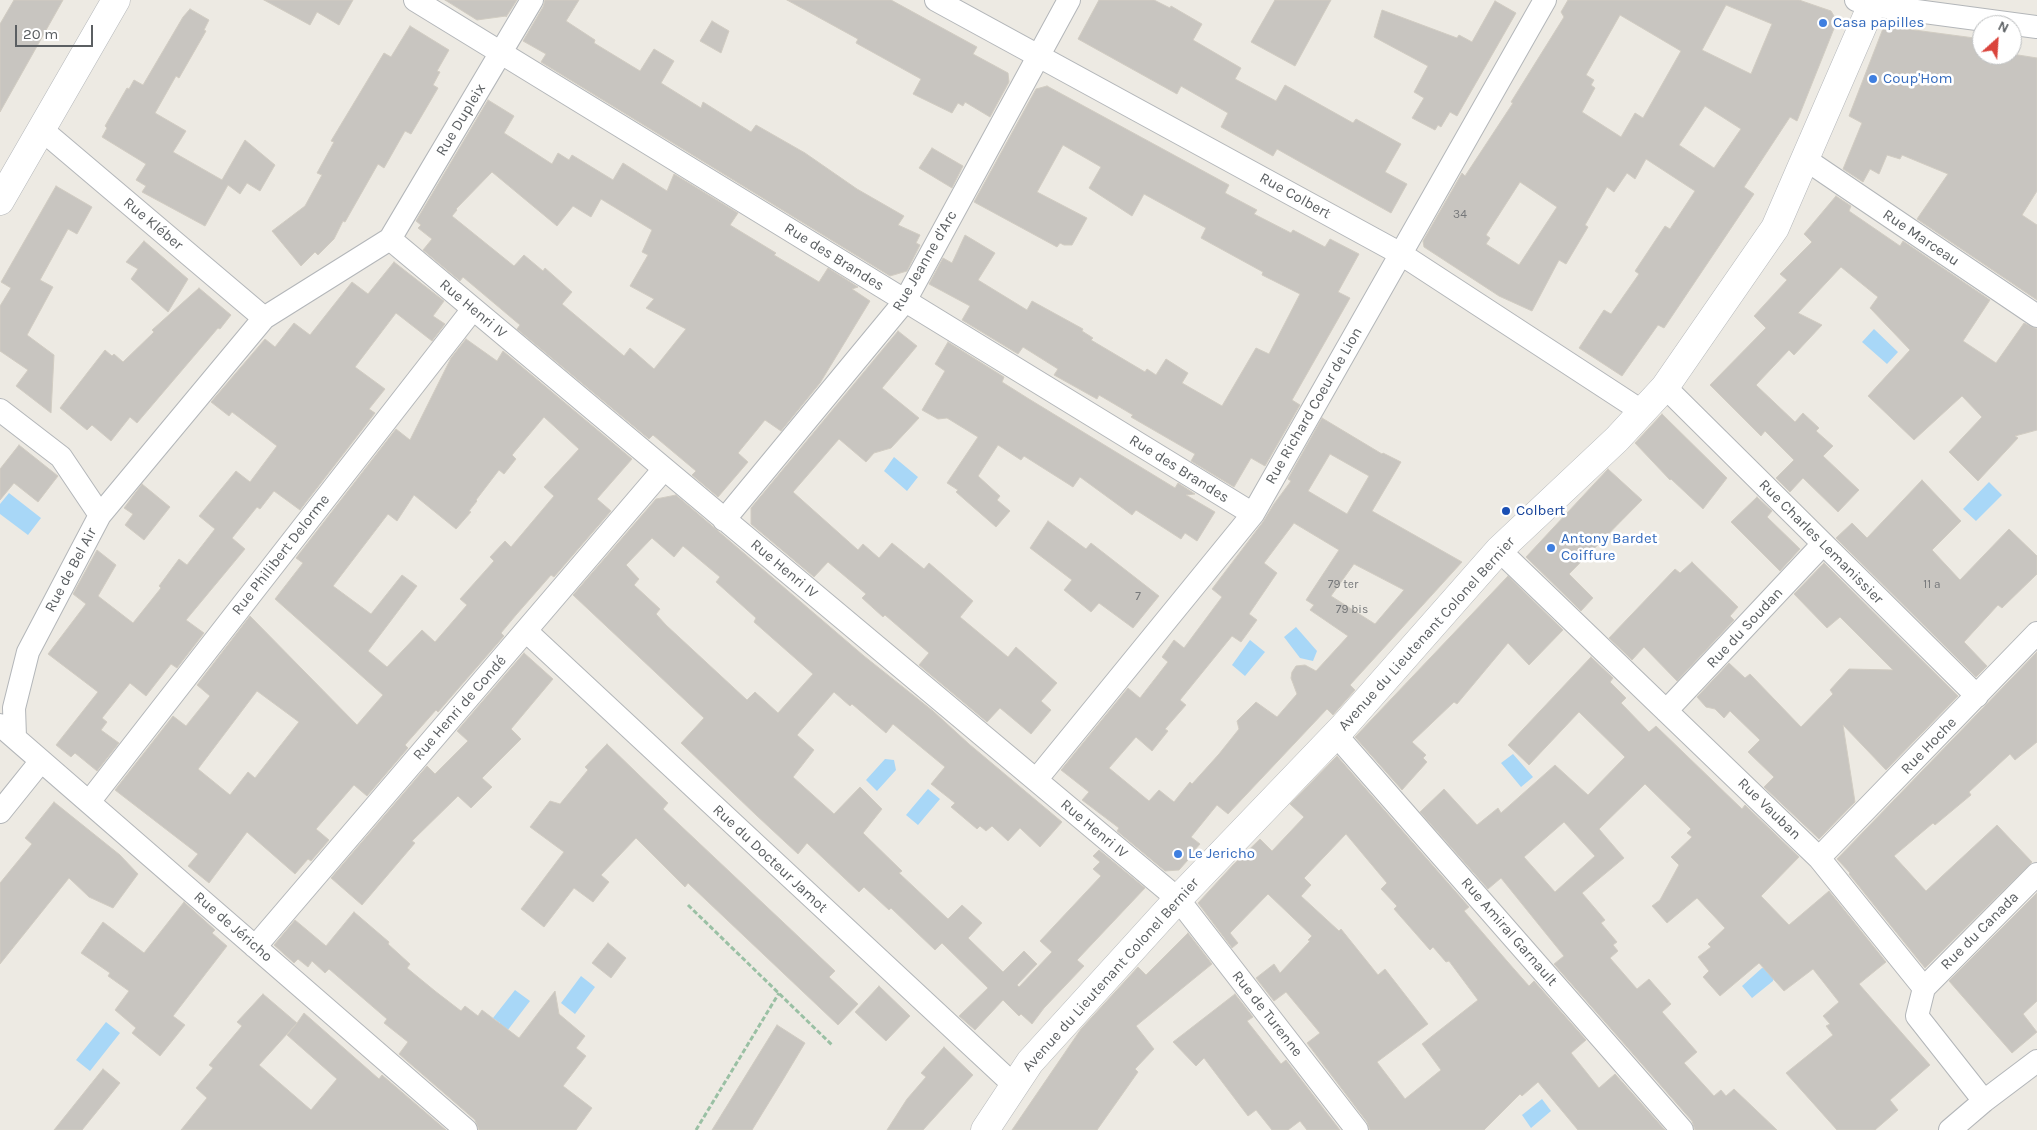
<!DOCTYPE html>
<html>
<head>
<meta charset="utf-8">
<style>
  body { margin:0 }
  #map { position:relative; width:2037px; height:1130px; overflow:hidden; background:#edeae3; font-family:Karla,sans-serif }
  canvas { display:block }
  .north { position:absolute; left:1972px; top:15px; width:50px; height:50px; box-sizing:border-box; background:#fff; border:1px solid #bdbfc0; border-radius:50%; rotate:26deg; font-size:14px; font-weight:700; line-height:20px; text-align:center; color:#5b5f62 }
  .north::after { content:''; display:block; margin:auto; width:18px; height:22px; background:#da443c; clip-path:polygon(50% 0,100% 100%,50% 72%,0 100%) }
  .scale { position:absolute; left:15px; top:25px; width:78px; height:22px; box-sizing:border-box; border:2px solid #5b5f62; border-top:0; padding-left:6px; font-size:15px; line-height:18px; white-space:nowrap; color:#5b5f62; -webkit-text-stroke:4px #fff; paint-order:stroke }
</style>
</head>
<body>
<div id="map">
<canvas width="2037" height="1130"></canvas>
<div class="north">N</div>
<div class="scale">20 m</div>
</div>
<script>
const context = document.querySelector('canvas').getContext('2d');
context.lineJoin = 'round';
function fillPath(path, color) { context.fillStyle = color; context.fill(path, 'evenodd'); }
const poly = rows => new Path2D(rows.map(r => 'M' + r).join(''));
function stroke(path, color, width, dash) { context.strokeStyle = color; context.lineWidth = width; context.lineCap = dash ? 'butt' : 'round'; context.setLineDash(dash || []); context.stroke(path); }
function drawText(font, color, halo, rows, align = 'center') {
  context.font = font + ' Karla,sans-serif'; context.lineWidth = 5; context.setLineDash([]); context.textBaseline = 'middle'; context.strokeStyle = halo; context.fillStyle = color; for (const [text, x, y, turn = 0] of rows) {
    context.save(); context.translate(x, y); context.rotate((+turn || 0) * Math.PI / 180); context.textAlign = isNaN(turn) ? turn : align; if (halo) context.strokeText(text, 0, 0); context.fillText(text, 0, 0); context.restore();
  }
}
const water = poly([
  [1874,329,1898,352,1887,364,1862,342],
  [894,457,918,477,907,491,884,471],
  [1989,482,2002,495,1976,521,1963,509],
  [9,493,41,518,28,535,0,514,0,504],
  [1296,627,1317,651,1313,661,1300,658,1284,637],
  [1250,640,1265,652,1245,676,1232,665],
  [1513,754,1533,777,1521,787,1501,763],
  [885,759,894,760,896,770,877,791,866,780],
  [928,789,940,799,918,825,906,815],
  [1762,968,1770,969,1774,974,1773,981,1752,998,1742,986],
  [581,976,595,987,575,1014,561,1003],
  [515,990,530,1001,504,1035,496,1029,500,1023,493,1018],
  [106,1022,120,1033,90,1071,76,1060],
  [1542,1099,1551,1111,1531,1128,1522,1115]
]);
const building = poly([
  [14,0,63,0,0,112,0,24,14,0],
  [264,0,353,0,339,25,317,12,310,25,264,0],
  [445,0,517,0,506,17,506,16,477,20,445,0],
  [545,0,579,0,566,21,595,40,594,43,640,71,654,49,674,61,661,83,701,108,703,102,751,132,756,125,805,153,857,189,904,216,898,225,920,235,916,243,920,245,907,271,890,276,541,62,546,54,523,41,543,7,545,0],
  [787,0,891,0,977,47,973,54,1008,73,1009,82,990,117,965,102,963,106,958,103,952,113,913,94,921,79,856,43,858,39,787,0],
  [1099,0,1154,0,1170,8,1171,6,1202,24,1193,40,1241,68,1235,79,1276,101,1285,85,1353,123,1356,119,1401,144,1385,172,1407,184,1391,213,1277,149,1273,156,1221,127,1228,113,1181,86,1177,94,1078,39,1099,0],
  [1275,0,1331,0,1295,66,1251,42,1275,0],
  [1568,0,1799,0,1831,11,1837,21,1797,121,1790,117,1744,187,1754,194,1664,328,1658,325,1622,376,1579,348,1604,310,1611,314,1639,274,1635,271,1665,226,1670,229,1695,191,1646,159,1635,179,1627,173,1614,192,1607,187,1585,225,1588,227,1566,264,1559,260,1532,311,1499,296,1424,247,1423,241,1462,173,1465,176,1513,103,1511,102,1564,17,1561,12,1568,0],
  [1726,5,1772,24,1751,74,1702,50,1726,5],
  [1620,15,1681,51,1643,118,1635,113,1621,137,1582,112,1595,88,1591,85,1594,80,1586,75,1620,15],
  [1705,106,1741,129,1714,168,1679,145,1705,106],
  [1520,182,1557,207,1519,265,1486,244,1490,238,1486,235,1520,182],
  [1495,1,1516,13,1457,116,1450,112,1441,127,1438,125,1435,130,1412,118,1424,98,1414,92,1428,66,1374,37,1382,10,1457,38,1459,35,1472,42,1495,1],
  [190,9,209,20,204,30,206,31,179,78,176,76,155,113,186,131,173,152,222,180,245,140,275,165,260,191,247,183,240,194,228,185,205,226,142,192,146,186,136,180,146,164,102,137,107,128,105,126,127,88,129,89,134,80,143,85,183,17,190,9],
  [712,21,729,31,721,53,700,41,712,21],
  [410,26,449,50,437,71,440,72,433,85,438,88,411,134,405,131,384,168,378,164,345,222,343,221,334,239,318,255,315,252,301,266,272,231,305,206,322,175,317,173,334,142,331,141,384,53,391,57,410,26],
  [1884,26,1982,39,1982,55,2012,54,2037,58,2037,191,2022,215,2037,225,2037,300,1917,219,1948,174,1902,155,1900,159,1887,155,1879,174,1870,169,1863,182,1843,169,1862,123,1849,116,1884,26],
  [1047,86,1229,185,1225,193,1257,210,1254,214,1291,233,1293,230,1325,247,1330,239,1359,254,1338,292,1350,298,1292,400,1300,405,1265,466,1251,458,1234,487,1191,461,1195,454,1131,417,1133,415,1099,395,1097,399,1054,375,1058,369,1023,347,1018,354,962,320,970,306,929,284,943,258,952,263,965,235,995,253,978,280,1027,310,1032,301,1083,329,1082,331,1093,338,1091,340,1145,372,1147,369,1156,375,1166,359,1188,373,1182,383,1222,406,1256,348,1269,354,1300,294,1262,275,1263,272,1201,238,1206,228,1144,194,1132,216,1089,188,1101,167,1063,145,1037,192,1087,218,1072,245,1064,245,1060,243,1057,247,974,202,1036,89,1047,86],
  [488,100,514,116,504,133,552,164,558,153,569,160,572,155,613,180,623,163,667,191,674,174,738,213,730,225,776,253,774,255,819,282,828,268,858,287,852,289,870,301,820,383,781,431,765,420,738,453,748,462,718,497,692,475,696,471,653,435,649,439,517,329,520,325,463,277,460,281,423,250,432,239,418,228,421,225,416,221,488,100],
  [492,172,557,226,573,206,591,217,601,199,652,230,642,252,648,255,630,286,654,299,646,308,686,329,654,369,630,348,624,356,562,304,572,292,545,268,543,271,524,255,514,266,452,216,457,210,456,209,492,172],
  [932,148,963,166,952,188,919,168,932,148],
  [56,186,92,207,77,234,68,229,40,280,53,287,27,335,54,355,51,413,16,386,28,370,0,351,0,306,11,288,1,282,56,186],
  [1836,196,1851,206,1849,211,1900,246,1903,241,1990,300,1963,341,1996,363,2024,323,2037,329,2037,430,2015,436,2018,438,1978,481,1949,452,1982,417,1962,396,1914,440,1868,396,1910,350,1870,308,1878,297,1841,267,1798,313,1822,325,1794,355,1789,350,1756,385,1795,422,1803,413,1819,428,1816,431,1833,446,1823,456,1859,490,1838,512,1803,478,1790,492,1776,478,1794,460,1765,431,1761,436,1710,385,1766,328,1754,316,1787,280,1780,274,1812,242,1804,234,1836,196],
  [144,241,188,279,168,312,131,279,138,269,126,262,144,241],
  [394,262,444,301,433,316,445,324,432,341,396,313,355,367,385,389,369,409,375,413,300,510,274,491,260,509,257,507,232,538,245,549,186,620,204,633,177,668,171,664,146,696,130,683,102,718,107,722,101,730,119,743,97,771,75,753,71,757,56,745,98,692,48,654,86,604,73,594,97,550,116,565,98,596,133,623,161,588,159,586,179,559,187,565,215,529,199,516,236,471,250,482,277,446,232,412,229,416,211,402,265,339,275,347,294,323,310,335,352,282,368,294,394,262],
  [199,288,231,315,220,329,218,328,137,423,130,417,111,441,92,425,87,430,60,408,105,350,112,356,114,354,123,362,154,332,152,330,199,288],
  [898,331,917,346,882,388,919,418,891,448,874,453,866,462,839,439,793,492,858,550,863,544,879,558,892,543,924,569,929,563,973,601,960,617,1008,657,1016,647,1057,683,1041,701,1051,710,1031,734,1000,708,987,722,919,665,929,653,885,615,883,617,862,598,866,594,828,562,814,577,751,524,751,508,898,331],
  [466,339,497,361,503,351,632,459,597,499,611,511,554,577,551,575,516,615,501,633,504,636,438,712,436,710,405,745,408,748,367,796,354,785,316,829,329,840,311,861,308,859,295,874,247,832,209,883,188,866,198,854,115,790,173,716,186,726,210,696,197,685,250,616,357,725,383,695,275,599,303,563,296,558,396,429,410,440,451,358,466,339],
  [544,417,579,449,544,487,554,496,511,547,505,541,490,557,494,561,460,599,467,605,435,642,422,630,387,667,368,651,417,586,402,575,371,614,333,586,388,514,397,521,414,495,456,529,471,512,469,511,477,501,476,500,499,470,504,474,516,459,512,455,544,417],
  [257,691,299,722,255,778,248,772,230,795,198,769,257,691],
  [948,342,1004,377,1002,382,1029,399,1175,488,1178,483,1195,494,1186,495,1215,512,1197,541,1185,533,1181,539,1136,510,1132,515,1080,477,1073,487,1024,456,1021,460,998,445,978,476,1000,496,997,500,1010,511,996,527,956,492,958,490,947,483,978,437,947,418,938,419,922,410,945,371,935,364,948,342],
  [1662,414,1727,478,1703,509,1671,479,1670,480,1635,443,1662,414],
  [1322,418,1382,454,1383,453,1401,462,1372,511,1462,562,1350,685,1355,690,1333,715,1327,709,1228,814,1217,805,1191,837,1200,844,1187,859,1188,860,1179,870,1165,871,1117,831,1119,828,1082,800,1089,792,1061,770,1128,688,1140,698,1168,662,1162,657,1174,640,1184,648,1222,597,1212,589,1263,522,1274,504,1291,481,1288,479,1322,418],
  [1330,454,1369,476,1347,514,1308,491,1330,454],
  [1294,523,1339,550,1306,600,1314,605,1310,610,1348,636,1316,671,1305,665,1296,666,1292,672,1291,678,1297,694,1277,717,1256,702,1237,721,1239,729,1219,754,1192,784,1190,782,1174,802,1159,790,1149,801,1109,768,1136,737,1152,751,1168,731,1165,729,1186,705,1180,700,1232,636,1241,642,1257,620,1249,614,1277,573,1264,563,1294,523],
  [1354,564,1404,590,1375,624,1331,596,1354,564],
  [19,445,58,476,38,502,14,483,0,500,0,469,19,445],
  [1608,469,1642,500,1569,574,1593,598,1581,611,1526,557,1608,469],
  [1922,480,1961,521,1932,550,1960,580,2009,529,2037,556,2037,574,2002,608,1998,605,1964,642,1987,666,1976,677,1836,538,1852,523,1867,538,1922,480],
  [142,484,170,507,144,540,125,525,133,514,124,508,142,484],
  [676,495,864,656,933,711,969,744,1062,822,1040,847,1020,828,1008,841,992,826,986,831,980,826,977,829,951,807,955,803,931,784,945,767,893,724,886,733,852,704,850,706,834,692,797,735,814,750,793,777,834,814,860,787,882,809,863,833,902,871,899,873,948,919,962,905,982,923,968,938,1003,972,1024,951,1037,964,1017,985,1019,987,1052,952,1040,941,1101,876,1093,869,1100,862,1093,856,1099,850,1145,888,1077,960,1084,966,1044,1008,1032,1024,1021,1014,1019,1016,1003,1000,975,1030,959,1016,988,988,942,943,935,950,891,908,889,910,864,887,859,892,807,843,798,854,756,815,681,743,704,718,573,595,656,499,676,495],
  [652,538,674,557,683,546,720,577,716,582,756,618,754,622,813,674,778,713,755,692,747,700,666,625,656,614,660,609,634,585,639,579,626,565,652,538],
  [1757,497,1772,511,1767,517,1800,549,1780,571,1731,522,1757,497],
  [1048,521,1086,549,1091,543,1159,596,1133,628,1099,603,1091,612,1064,590,1072,580,1030,548,1048,521],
  [1692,562,1738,607,1730,616,1734,620,1677,681,1644,647,1632,660,1609,638,1675,569,1680,573,1692,562],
  [1824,563,1958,696,1886,770,1843,725,1855,802,1819,839,1764,787,1774,777,1748,752,1760,740,1730,711,1724,718,1715,709,1706,707,1697,697,1729,663,1745,678,1750,674,1801,727,1833,694,1830,690,1849,669,1893,670,1840,617,1827,628,1794,594,1824,563],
  [1508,576,1563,630,1529,665,1508,643,1457,704,1454,702,1412,742,1426,755,1423,758,1427,762,1402,790,1355,737,1508,576],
  [2037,652,2037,742,2015,760,2010,754,1969,792,1971,795,1935,825,1933,823,1894,856,1926,891,1997,825,2032,862,1925,968,1849,874,1850,873,1837,859,2037,652],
  [524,653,553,679,511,729,521,739,482,778,492,787,471,808,458,796,412,841,415,843,362,905,331,878,427,766,435,774,468,741,457,731,524,653],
  [1591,657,1613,678,1610,682,1626,698,1621,703,1649,732,1656,726,1742,809,1745,805,1799,857,1761,896,1789,925,1829,891,1886,962,1859,984,1930,1065,1890,1100,1898,1110,1875,1130,1837,1130,1786,1073,1833,1035,1826,1026,1830,1024,1823,1016,1839,1002,1813,969,1784,991,1759,963,1720,996,1703,977,1709,971,1698,957,1711,947,1708,944,1725,928,1697,898,1667,923,1652,906,1660,900,1679,865,1671,857,1692,837,1687,833,1691,829,1645,784,1599,829,1624,858,1582,893,1605,920,1601,923,1617,942,1613,945,1618,951,1610,958,1637,989,1649,979,1671,1004,1662,1012,1697,1052,1684,1063,1714,1096,1721,1090,1726,1096,1734,1089,1777,1130,1695,1130,1692,1121,1554,964,1564,956,1501,878,1488,889,1420,812,1444,789,1477,825,1498,808,1501,813,1555,765,1588,795,1625,757,1579,712,1529,765,1508,745,1591,657],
  [1564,822,1595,856,1555,892,1524,857,1564,822],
  [607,744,668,803,663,809,835,971,829,977,858,1004,838,1025,688,883,685,887,636,838,601,875,609,882,593,902,574,888,544,927,521,909,564,852,530,827,550,801,560,804,588,770,585,767,607,744],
  [1337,756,1469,907,1464,911,1507,961,1529,986,1534,981,1586,1040,1571,1053,1599,1088,1615,1074,1665,1130,1578,1130,1538,1082,1522,1096,1520,1094,1484,1130,1370,1130,1367,1122,1307,1043,1320,1033,1286,992,1274,1001,1256,978,1274,964,1280,973,1310,941,1308,940,1312,936,1268,894,1230,933,1238,943,1232,948,1198,903,1233,865,1232,866,1260,839,1272,851,1304,817,1290,804,1337,756],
  [1346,834,1387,883,1381,889,1397,906,1394,909,1430,950,1433,947,1446,962,1449,961,1478,1000,1422,1044,1441,1070,1405,1099,1377,1062,1428,1024,1385,969,1378,975,1341,929,1339,931,1301,896,1311,885,1304,878,1346,834],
  [54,802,120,855,138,874,113,908,89,897,69,878,0,964,0,883,32,844,25,838,54,802],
  [2037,893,2037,1001,2023,1014,2037,1032,2012,1053,1949,981,2037,893],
  [184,902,215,930,212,933,227,946,173,1016,185,1025,160,1056,132,1033,136,1028,115,1010,129,991,108,976,110,973,81,953,103,922,144,953,184,902],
  [354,912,389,942,388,944,410,964,407,968,435,991,461,1011,465,1006,478,1016,482,1010,519,1038,555,991,559,1014,585,1036,576,1048,586,1056,563,1086,592,1108,576,1130,479,1130,475,1120,399,1054,408,1042,384,1023,387,1019,329,969,325,973,312,961,308,967,298,959,294,963,274,945,295,920,326,946,354,912],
  [1188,933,1212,964,1136,1026,1154,1049,1135,1069,1138,1072,1097,1130,1012,1130,1081,1029,1138,967,1146,975,1188,933],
  [608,943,626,958,611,978,592,963,608,943],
  [879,986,910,1016,886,1041,855,1012,879,986],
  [263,994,297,1023,304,1013,379,1079,382,1075,446,1130,181,1130,207,1098,196,1088,213,1068,209,1065,242,1026,237,1022,263,994],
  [297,1023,287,1035,337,1079,311,1110,259,1065,297,1023],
  [1235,994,1253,1017,1247,1021,1281,1064,1286,1060,1340,1130,1307,1130,1300,1121,1288,1130,1272,1130,1256,1110,1248,1116,1204,1058,1196,1066,1173,1042,1235,994],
  [777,1025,805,1043,784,1078,752,1130,712,1130,777,1025],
  [944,1047,973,1075,923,1130,887,1130,907,1099,926,1077,921,1073,944,1047],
  [103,1069,120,1083,82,1130,54,1130,103,1069]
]);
const path = poly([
  [688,905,832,1045],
  [696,1130,779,993]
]);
const minor = poly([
  [415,0,1253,514],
  [936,0,1401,254,1643,412],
  [1856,0,1872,5,2037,27],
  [41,129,264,318],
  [1805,159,2037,316],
  [390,239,1178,899,1357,1130],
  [1665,387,1977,696],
  [0,410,61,457,100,515,28,652,14,708,15,737],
  [100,515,264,318,390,239,532,0],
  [724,520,905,301,1069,0],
  [1499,550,1819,858,1924,988,1917,1016,1984,1101],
  [526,631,1015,1086],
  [1666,711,1823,544],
  [0,725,466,1130],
  [1336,735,1682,1130],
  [1036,780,1253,514,1545,0],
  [89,802,473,309],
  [0,812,41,761],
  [1819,858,2037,633],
  [255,947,664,469],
  [1924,988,2037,874],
  [1950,1130,1984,1101,2037,1061]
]);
const tertiary = poly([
  [0,201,116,0],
  [985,1130,1030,1062,1178,899,1343,727,1499,550,1617,439,1665,387,1775,228,1874,0]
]);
const markers = [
  [1823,23,5,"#3f7fe0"],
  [1873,79,5,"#3f7fe0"],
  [1506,511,5,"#1a4fb4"],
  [1551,548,5,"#3f7fe0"],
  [1178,854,5,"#3f7fe0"]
];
const numberNames = [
  ["34",1460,215],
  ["79 ter",1343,585],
  ["11 a",1932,585],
  ["7",1138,597],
  ["79 bis",1352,610]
];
const shopNames = [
  ["Casa papilles",1833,23],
  ["Coup'Hom",1883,79],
  ["Antony Bardet",1561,539],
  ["Coiffure",1561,556],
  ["Le Jericho",1188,854]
];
const streetNames = [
  ["Rue Dupleix",461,120,-59],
  ["Rue Colbert",1295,196,29],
  ["Rue Kléber",153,224,40],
  ["Rue Marceau",1921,238,34],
  ["Rue des Brandes",834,257,32],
  ["Rue Jeanne d'Arc",925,261,-60],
  ["Rue Henri IV",473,309,40],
  ["Rue Richard Coeur de Lion",1314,406,-60],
  ["Rue des Brandes",1179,469,32],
  ["Rue Charles Lemanissier",1821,542,45],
  ["Rue Philibert Delorme",281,555,-52],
  ["Rue Henri IV",784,569,40],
  ["Rue de Bel Air",71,570,-62],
  ["Rue du Soudan",1745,628,-47],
  ["Avenue du Lieutenant Colonel Bernier",1427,634,-48],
  ["Rue Henri de Condé",460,708,-49],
  ["Rue Hoche",1929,746,-46],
  ["Rue Vauban",1769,809,44],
  ["Rue Henri IV",1094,829,40],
  ["Rue du Docteur Jamot",770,859,43],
  ["Rue de Jéricho",233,927,41],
  ["Rue du Canada",1980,931,-45],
  ["Rue Amiral Garnault",1509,932,49],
  ["Avenue du Lieutenant Colonel Bernier",1111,975,-48],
  ["Rue de Turenne",1267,1014,52]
];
const transitNames = [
  ["Colbert",1516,511]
];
fillPath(water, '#a8d7f7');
fillPath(building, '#c8c5c0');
stroke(building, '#d1ccc2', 1);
stroke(minor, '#b3b6b9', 24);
stroke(tertiary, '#b3b6b9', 29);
stroke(path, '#9ac0a4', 3, [5, 2.5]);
stroke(minor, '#fff', 22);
stroke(tertiary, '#fff', 28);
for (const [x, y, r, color] of markers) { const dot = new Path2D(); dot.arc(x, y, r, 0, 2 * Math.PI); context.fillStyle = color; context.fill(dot); stroke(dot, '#fff', 2); }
drawText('12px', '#76787a', null, numberNames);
drawText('15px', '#366cbe', '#fff', shopNames, 'left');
drawText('15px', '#5b5f62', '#fff', streetNames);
drawText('15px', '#164399', '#fff', transitNames, 'left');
</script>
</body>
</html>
